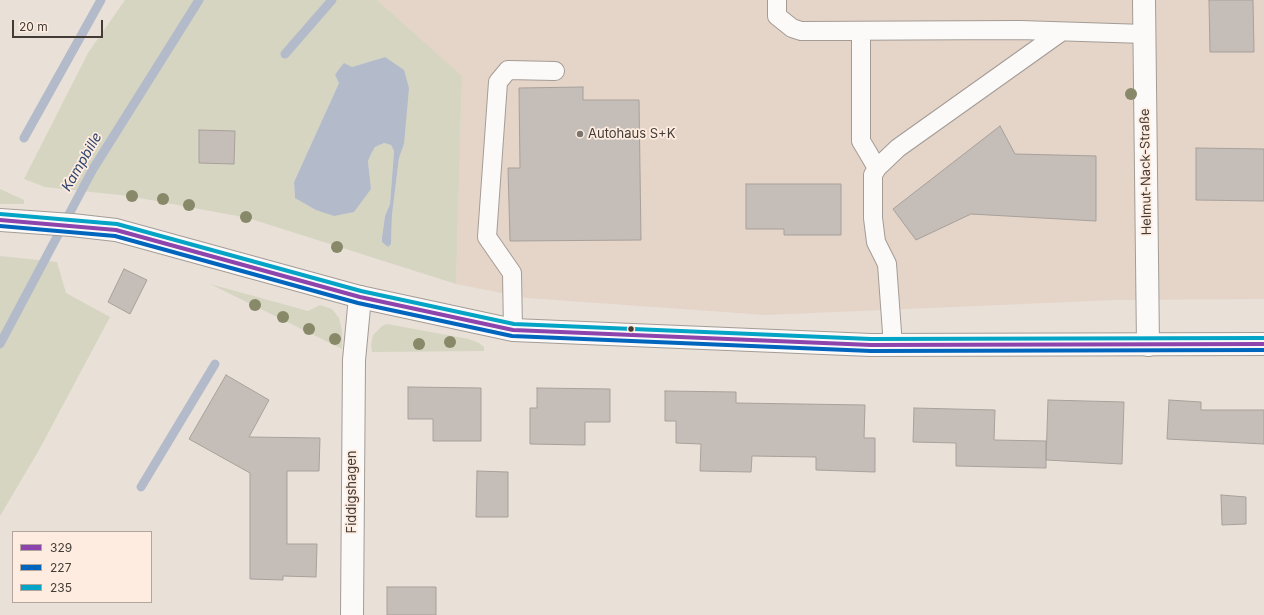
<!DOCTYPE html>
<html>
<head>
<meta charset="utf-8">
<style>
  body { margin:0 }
  #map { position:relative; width:1264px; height:615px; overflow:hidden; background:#e9e0d8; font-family:Inter,sans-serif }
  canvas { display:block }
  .legend { position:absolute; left:12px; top:531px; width:140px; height:72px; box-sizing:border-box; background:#fdecdf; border:1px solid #b2a59b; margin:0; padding:5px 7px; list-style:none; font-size:12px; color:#423b36 }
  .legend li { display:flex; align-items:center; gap:8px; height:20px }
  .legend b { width:20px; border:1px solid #b2a59b }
  .scale { position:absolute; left:12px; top:20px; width:91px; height:18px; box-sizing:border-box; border:2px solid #423b36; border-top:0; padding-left:5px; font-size:12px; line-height:14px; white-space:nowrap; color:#423b36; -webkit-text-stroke:3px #fdecdf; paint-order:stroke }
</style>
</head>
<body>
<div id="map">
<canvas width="1264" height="615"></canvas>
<ul class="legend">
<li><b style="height:5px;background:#8e44ad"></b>329</li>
<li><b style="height:5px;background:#0065bd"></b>227</li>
<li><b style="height:5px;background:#03a4c6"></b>235</li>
</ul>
<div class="scale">20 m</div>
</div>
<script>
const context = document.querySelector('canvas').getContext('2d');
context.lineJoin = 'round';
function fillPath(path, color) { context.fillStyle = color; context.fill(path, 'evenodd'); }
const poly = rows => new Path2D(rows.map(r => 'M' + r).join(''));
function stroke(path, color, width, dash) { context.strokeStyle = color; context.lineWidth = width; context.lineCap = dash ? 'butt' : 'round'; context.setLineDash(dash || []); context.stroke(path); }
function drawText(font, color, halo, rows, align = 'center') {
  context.font = font + ' Inter,sans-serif'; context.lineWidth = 3.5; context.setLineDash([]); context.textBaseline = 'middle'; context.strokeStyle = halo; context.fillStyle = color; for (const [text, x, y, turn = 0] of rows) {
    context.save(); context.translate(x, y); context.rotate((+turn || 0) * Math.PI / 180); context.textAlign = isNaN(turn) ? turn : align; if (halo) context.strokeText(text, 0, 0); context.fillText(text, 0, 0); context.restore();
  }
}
const built = poly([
  [377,0,1264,0,1264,299,1116,300,766,315,527,298,456,284,462,77]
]);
const green = poly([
  [125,0,377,0,462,76,456,284,248,218,129,196,45,187,24,179,88,53],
  [385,57,404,144,399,158,392,215,391,244,382,237,385,216,390,204,394,151,391,145,384,143,375,147,371,154,368,161,371,189,295,197,294,182,339,83,335,75,339,69,344,64,352,67],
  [0,189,24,200,24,204,0,204],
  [0,256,57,262,66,293,110,317,39,450,0,516],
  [210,284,308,311,320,305,332,309,339,318,342,331,342,349],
  [387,324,469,339,479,343,484,347,484,351,372,352,371,345,373,335,382,326]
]);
const water = poly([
  [385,57,404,70,409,88,404,144,399,158,392,215,391,244,388,247,382,242,382,237,385,216,390,204,394,151,391,145,384,143,375,147,371,154,368,161,371,189,354,212,334,216,316,210,295,198,294,182,339,83,335,75,339,69,344,63,352,67]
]);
const stream = poly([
  [285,54,332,0],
  [24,138,101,0],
  [0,344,93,169,199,0],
  [141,487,215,364]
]);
const building = poly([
  [1209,0,1253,0,1254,52,1210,52,1209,0],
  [583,87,583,100,639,100,641,240,510,241,508,168,520,168,519,88,583,87],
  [1000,126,1015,154,1096,156,1096,221,971,214,916,240,893,209,1000,126],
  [199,130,235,131,234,164,199,163,199,130],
  [1196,148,1264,149,1264,201,1196,200,1196,148],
  [746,184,841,184,841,235,784,235,784,229,746,229,746,184],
  [124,269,147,280,130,314,108,302,124,269],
  [226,375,269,400,249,437,320,438,319,471,287,471,287,544,317,544,316,577,283,576,283,580,250,579,250,473,189,439,226,375],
  [408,387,481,388,481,441,433,441,433,419,408,419,408,387],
  [537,388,610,389,610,422,585,422,585,445,530,444,530,408,537,408,537,388],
  [665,391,736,392,736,403,865,405,864,438,875,438,875,472,816,470,816,457,752,456,751,472,700,471,701,444,676,443,676,421,665,421,665,391],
  [1048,400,1124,402,1122,464,1046,460,1048,400],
  [1169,400,1201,402,1201,410,1264,410,1264,444,1167,439,1169,400],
  [914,408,995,410,994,440,1046,441,1046,468,956,466,956,443,913,442,914,408],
  [477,471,508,472,508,517,476,517,477,471],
  [1221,495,1246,497,1246,524,1222,525,1221,495],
  [387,587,436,587,436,615,387,615,387,587]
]);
const service = poly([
  [777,0,777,16,792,28,801,31,1020,30,1145,34],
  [861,31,861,141,877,168],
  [513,330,512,273,487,237,498,82,508,70,555,71],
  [893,346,887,264,876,242,873,218,873,175,877,168,898,148,1061,32]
]);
const minor = poly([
  [1144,0,1148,345],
  [352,615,354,360,360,297]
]);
const tertiary = poly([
  [0,220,72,225,116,230,360,297,513,330,871,345,1264,344]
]);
const bus1 = poly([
  [0,220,116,230,360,297,513,330,871,345,1264,344]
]);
const bus2 = poly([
  [0,226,115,236,358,303,512,336,871,351,1264,350]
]);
const bus3 = poly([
  [0,214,117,224,361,291,514,324,871,339,1264,338]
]);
const trees = [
  [1131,94],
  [132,196],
  [163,199],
  [189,205],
  [246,217],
  [337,247],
  [255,305],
  [283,317],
  [309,329],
  [335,339],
  [450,342],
  [419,344]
];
const markers = [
  [580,134,4,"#7c756f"],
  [631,329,3.5,"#423b36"]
];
const poiNames = [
  ["Autohaus S+K",588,134]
];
const streetNames = [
  ["Helmut-Nack-Straße",1146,172,-91],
  ["Fiddigshagen",352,492,-90]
];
const waterNames = [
  ["Kampbille",82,162,-60]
];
fillPath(built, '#e5d4c8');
fillPath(green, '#d5d5c2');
fillPath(water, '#b3bbcb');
stroke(stream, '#b3bbcb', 9);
fillPath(building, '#c4bdb8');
stroke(building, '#a8a19b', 1);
stroke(service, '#a39c96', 20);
stroke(minor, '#a39c96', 24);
stroke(tertiary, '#a39c96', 24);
stroke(service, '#fcfaf9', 18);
stroke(minor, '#fcfaf9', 22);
stroke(tertiary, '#fcfaf9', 22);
stroke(bus1, '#8e44ad', 4);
stroke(bus2, '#0065bd', 4);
stroke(bus3, '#03a4c6', 4);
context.fillStyle = '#888969';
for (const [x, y] of trees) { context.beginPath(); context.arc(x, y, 6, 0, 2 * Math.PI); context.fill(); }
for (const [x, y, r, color] of markers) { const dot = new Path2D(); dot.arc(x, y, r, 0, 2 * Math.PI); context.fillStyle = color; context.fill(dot); stroke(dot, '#fdecdf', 1.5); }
drawText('13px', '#423b36', '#fdecdf', poiNames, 'left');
drawText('13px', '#423b36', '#fdecdf', streetNames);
drawText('italic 14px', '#31466d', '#fdecdf', waterNames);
</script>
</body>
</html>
